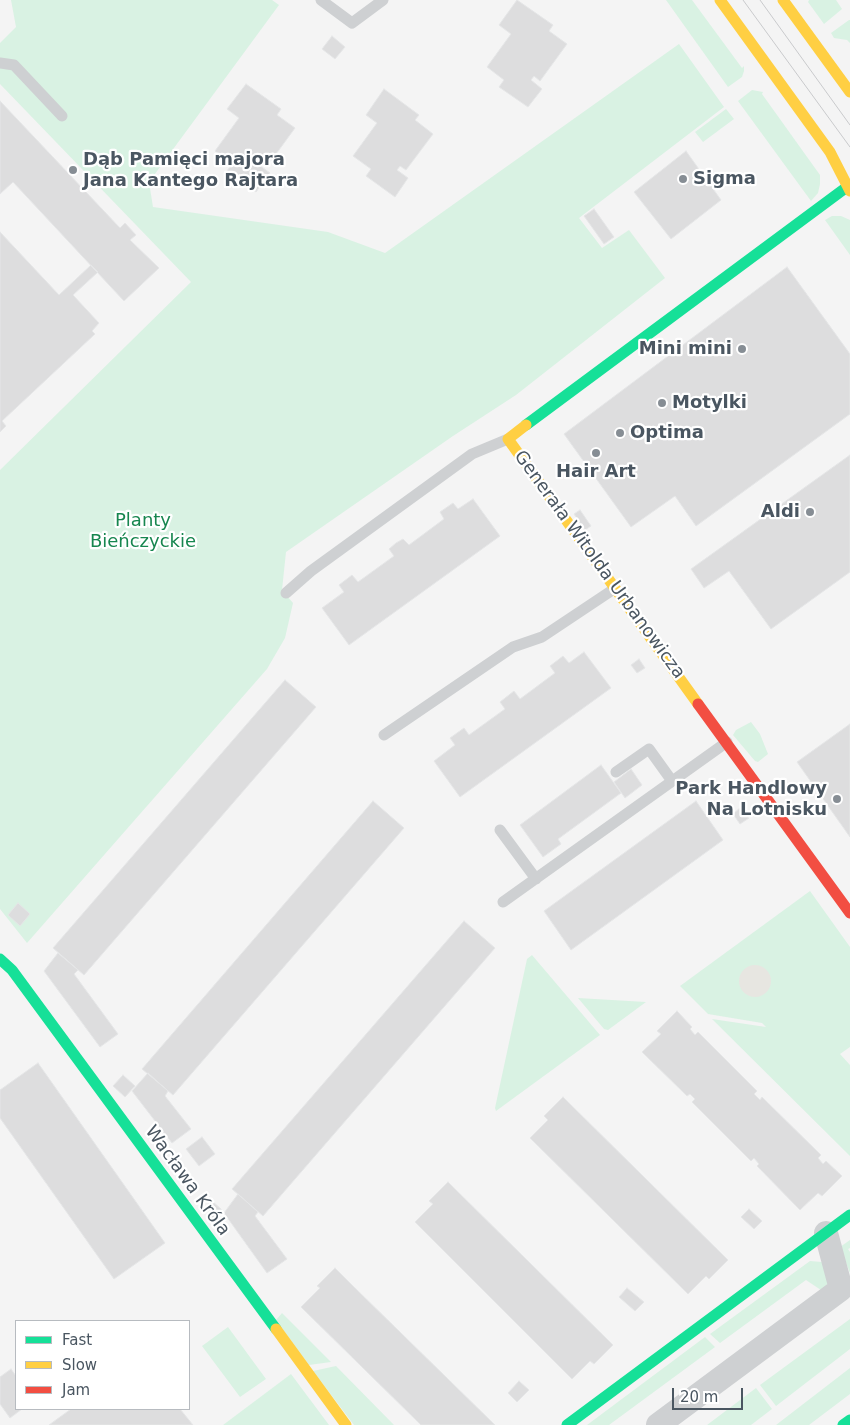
<!DOCTYPE html>
<html>
<head>
<meta charset="utf-8">
<style>
  body { margin:0 }
  #map { position:relative; width:850px; height:1425px; overflow:hidden; background:#f4f4f4; font-family:"DejaVu Sans",sans-serif }
  canvas { display:block }
  .legend { position:absolute; left:15px; top:1320px; width:175px; height:90px; box-sizing:border-box; background:#fff; border:1px solid #b7bbc0; margin:0; padding:6px 9px; list-style:none; font-size:15px; color:#4a5661 }
  .legend li { display:flex; align-items:center; gap:10px; height:25px }
  .legend b { width:25px; border:1px solid #b7bbc0 }
  .scale { position:absolute; left:672px; top:1388px; width:71px; height:22px; box-sizing:border-box; border:2px solid #4a5661; border-top:0; padding-left:6px; font-size:15px; line-height:18px; white-space:nowrap; color:#4a5661; -webkit-text-stroke:4px #fff; paint-order:stroke }
</style>
</head>
<body>
<div id="map">
<canvas width="850" height="1425"></canvas>
<ul class="legend">
<li><b style="height:6px;background:#16e098"></b>Fast</li>
<li><b style="height:6px;background:#ffcf43"></b>Slow</li>
<li><b style="height:6px;background:#f24e42"></b>Jam</li>
</ul>
<div class="scale">20 m</div>
</div>
<script>
const context = document.querySelector('canvas').getContext('2d');
context.lineJoin = 'round';
function fillPath(path, color) { context.fillStyle = color; context.fill(path, 'evenodd'); }
const poly = rows => new Path2D(rows.map(r => 'M' + r).join(''));
function stroke(path, color, width, dash) { context.strokeStyle = color; context.lineWidth = width; context.lineCap = dash ? 'butt' : 'round'; context.setLineDash(dash || []); context.stroke(path); }
function drawText(font, color, halo, rows, align = 'center') {
  context.font = font + ' "DejaVu Sans",sans-serif'; context.lineWidth = 4.5; context.setLineDash([]); context.textBaseline = 'middle'; context.strokeStyle = halo; context.fillStyle = color; for (const [text, x, y, turn = 0] of rows) {
    context.save(); context.translate(x, y); context.rotate((+turn || 0) * Math.PI / 180); context.textAlign = isNaN(turn) ? turn : align; if (halo) context.strokeText(text, 0, 0); context.fillText(text, 0, 0); context.restore();
  }
}
const green = poly([
  [11,0,272,0,279,5,149,182,153,207,328,232,385,253,679,44,724,107,579,218,602,248,629,230,665,278,516,395,453,436,286,552,282,590,293,603,285,638,267,669,27,943,0,909,0,470,191,282,0,84,0,43,16,27],
  [666,0,692,0,742,68,744,66,744,71,742,77,728,87],
  [809,0,836,0,842,9,824,24,808,2],
  [849,20,850,20,850,43,847,40,834,38,831,33],
  [752,90,763,92,762,94,820,175,820,184,818,193,811,201,738,101],
  [726,109,734,119,703,142,695,132],
  [832,216,841,216,850,220,850,255,825,220],
  [751,722,760,734,768,754,758,762,755,761,733,735,736,730],
  [810,891,850,947,850,1047,840,1054,850,1065,850,1156,712,1019,766,1027,762,1023,708,1014,680,986],
  [532,955,600,1035,496,1111,495,1108,527,959],
  [578,998,646,1002,608,1030,604,1029],
  [850,1240,850,1248,848,1249,850,1252,850,1273,840,1247],
  [810,1261,822,1262,828,1284,821,1290,806,1280,720,1343,710,1334],
  [282,1313,331,1362,309,1365,276,1320],
  [850,1319,850,1349,776,1406,760,1385],
  [228,1327,266,1379,240,1397,202,1346],
  [705,1337,715,1347,609,1425,587,1425],
  [336,1366,394,1425,354,1425,313,1371],
  [850,1368,850,1394,809,1425,776,1425],
  [291,1374,329,1425,223,1425],
  [756,1388,772,1409,751,1425,707,1425]
]);
const sand = poly([
  '739 981a16 16 0 1 1 32 0a16 16 0 1 1-32 0Z'
]);
const building = poly([
  [517,0,553,25,549,31,567,44,540,81,534,76,531,80,542,89,528,107,499,87,504,80,487,67,511,34,499,25,517,0],
  [332,36,345,47,335,59,322,49,332,36],
  [246,84,281,109,277,115,295,128,268,165,262,161,259,165,270,173,256,192,227,171,232,164,215,151,239,118,227,109,246,84],
  [384,89,419,115,415,120,433,134,406,170,400,166,397,170,408,178,395,197,366,176,371,169,353,156,377,123,366,115,384,89],
  [0,101,120,228,125,223,136,235,130,240,159,268,124,301,13,182,0,194,0,101],
  [686,151,721,200,671,239,634,192,686,151],
  [594,209,614,237,604,244,584,216,594,209],
  [0,232,59,295,91,265,98,272,73,295,99,323,92,331,95,334,2,421,6,426,0,432,0,232],
  [787,267,850,354,850,414,696,526,675,496,631,527,564,434,787,267],
  [850,455,850,572,771,629,729,571,704,588,691,569,850,455],
  [473,499,500,536,349,645,322,608,344,592,339,585,352,575,358,582,394,556,389,549,396,543,403,539,409,545,444,519,440,512,453,503,458,509,473,499],
  [580,510,591,526,585,530,574,514,580,510],
  [584,652,611,688,460,797,434,761,455,745,450,738,464,728,469,735,505,709,500,702,514,691,520,699,555,673,550,666,563,656,569,663,584,652],
  [639,659,645,668,637,673,631,665,639,659],
  [285,680,316,707,84,975,53,948,285,680],
  [850,724,850,837,797,762,850,724],
  [601,765,621,793,558,839,561,844,543,857,520,825,601,765],
  [631,769,642,785,625,798,614,782,631,769],
  [373,801,404,828,173,1095,142,1069,373,801],
  [696,801,723,840,571,950,544,911,696,801],
  [741,807,749,818,740,824,733,814,741,807],
  [18,903,30,914,20,926,8,915,18,903],
  [464,921,495,948,263,1216,232,1189,464,921],
  [58,953,78,970,74,974,118,1034,100,1047,44,971,58,953],
  [677,1011,692,1027,690,1029,695,1035,698,1032,757,1091,754,1094,760,1100,762,1097,821,1155,818,1158,823,1164,826,1161,842,1176,822,1196,818,1193,800,1210,757,1166,759,1164,754,1158,751,1161,692,1102,695,1099,690,1094,687,1096,642,1052,661,1034,657,1031,677,1011],
  [38,1063,165,1243,114,1279,0,1118,0,1090,38,1063],
  [148,1073,168,1091,165,1096,191,1129,172,1143,132,1091,148,1073],
  [123,1075,135,1086,125,1097,113,1086,123,1075],
  [563,1097,728,1260,709,1279,706,1276,688,1294,530,1138,548,1120,544,1116,563,1097],
  [202,1137,215,1154,199,1166,186,1149,202,1137],
  [448,1182,613,1345,594,1364,590,1361,572,1379,415,1222,433,1204,429,1201,448,1182],
  [238,1194,258,1212,255,1216,287,1259,267,1273,224,1213,238,1194],
  [211,1200,222,1210,214,1219,204,1210,211,1200],
  [749,1209,762,1221,754,1229,741,1217,749,1209],
  [335,1268,353,1286,495,1425,421,1425,301,1307,320,1288,317,1286,335,1268],
  [627,1288,644,1302,635,1311,619,1297,627,1288],
  [11,1369,16,1376,16,1409,22,1409,10,1418,0,1404,0,1377,11,1369],
  [519,1381,529,1390,517,1402,508,1393,519,1381],
  [71,1409,180,1409,193,1425,49,1425,71,1409]
]);
const lane = poly([
  [321,0,352,23,383,0],
  [0,63,14,65,62,116],
  [286,593,311,571,472,454,508,439],
  [384,735,513,647,542,637,614,589],
  [616,772,649,749,672,781],
  [500,830,536,879],
  [503,902,727,742]
]);
const street = poly([
  [658,1425,841,1289,826,1233]
]);
const fast = poly([
  [526,425,847,187],
  [0,959,12,970,276,1329],
  [567,1425,850,1215],
  [843,1425,850,1420]
]);
const slow = poly([
  [720,0,830,152,850,191],
  [783,0,850,92],
  [526,425,508,439,698,704],
  [276,1329,346,1425]
]);
const jam = poly([
  [698,704,850,913]
]);
const tram = poly([
  [743,0,850,147],
  [760,0,850,125]
]);
const markers = [
  [73,170,5,"#868d94"],
  [683,179,5,"#868d94"],
  [742,349,5,"#868d94"],
  [662,403,5,"#868d94"],
  [620,433,5,"#868d94"],
  [596,453,5,"#868d94"],
  [810,512,5,"#868d94"],
  [837,799,5,"#868d94"]
];
const poiNames = [
  ["Dąb Pamięci majora",83,160],
  ["Jana Kantego Rajtara",83,181],
  ["Sigma",693,179],
  ["Mini mini",732,349,"right"],
  ["Motylki",672,403],
  ["Optima",630,433],
  ["Hair Art",596,472,"center"],
  ["Aldi",800,512,"right"],
  ["Park Handlowy",827,789,"right"],
  ["Na Lotnisku",827,810,"right"]
];
const parkNames = [
  ["Planty",143,521],
  ["Bieńczyckie",143,542]
];
const streetNames = [
  ["Generała Witolda Urbanowicza",599,565,54],
  ["Wacława Króla",187,1181,54]
];
fillPath(green, '#d9f2e3');
fillPath(sand, '#e7e6e1');
fillPath(building, '#ddddde');
stroke(building, '#e5e6e7', 1);
stroke(lane, '#ced0d2', 11);
stroke(street, '#ced0d2', 24);
stroke(fast, '#16e098', 11);
stroke(slow, '#ffcf43', 11);
stroke(jam, '#f24e42', 11);
stroke(tram, '#c9cacc', 1);
for (const [x, y, r, color] of markers) { const dot = new Path2D(); dot.arc(x, y, r, 0, 2 * Math.PI); context.fillStyle = color; context.fill(dot); stroke(dot, '#fff', 2); }
drawText('bold 18px', '#4a5661', '#fff', poiNames, 'left');
drawText('18px', '#17864f', '#fff', parkNames);
drawText('18px', '#4a5661', '#fff', streetNames);
</script>
</body>
</html>
